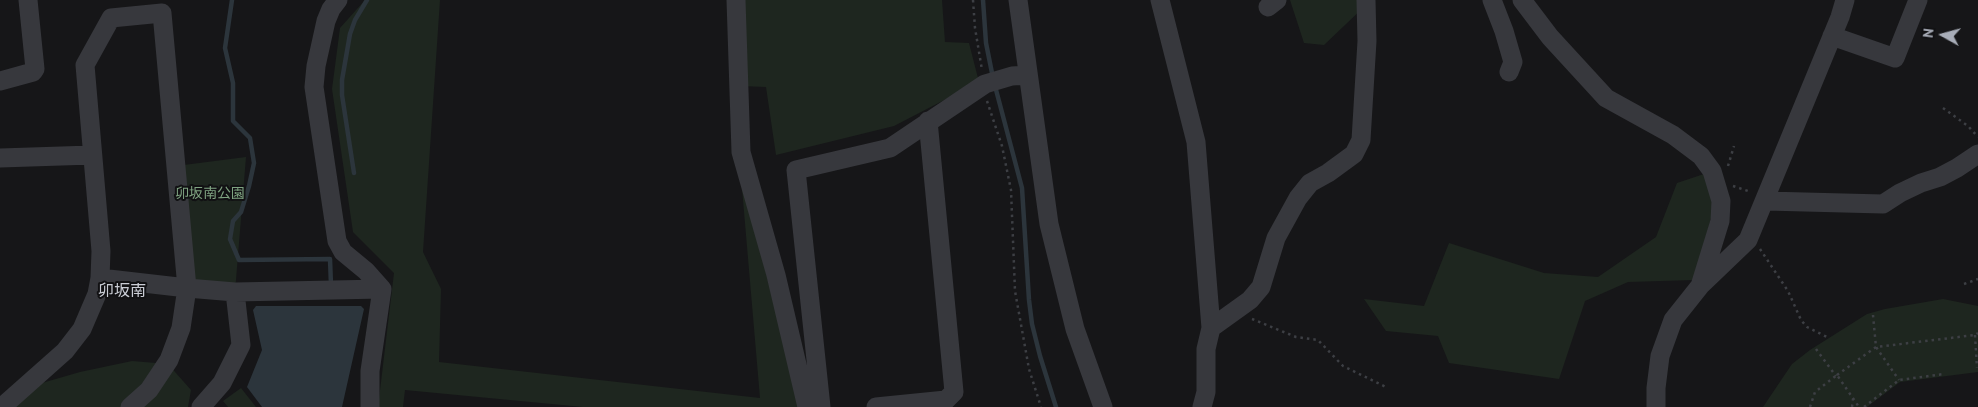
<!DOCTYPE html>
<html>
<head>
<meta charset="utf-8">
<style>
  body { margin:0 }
  #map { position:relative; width:1978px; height:407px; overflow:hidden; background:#161618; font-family:"PT Sans",sans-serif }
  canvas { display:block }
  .north { position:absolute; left:1918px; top:10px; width:50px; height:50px; -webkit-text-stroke:4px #111113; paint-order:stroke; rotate:277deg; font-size:14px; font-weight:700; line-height:20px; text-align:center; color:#a8adb8 }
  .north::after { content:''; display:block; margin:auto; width:18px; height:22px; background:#a8adb8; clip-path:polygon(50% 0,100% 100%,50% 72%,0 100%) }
</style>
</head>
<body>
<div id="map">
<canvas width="1978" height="407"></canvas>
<div class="north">N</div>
</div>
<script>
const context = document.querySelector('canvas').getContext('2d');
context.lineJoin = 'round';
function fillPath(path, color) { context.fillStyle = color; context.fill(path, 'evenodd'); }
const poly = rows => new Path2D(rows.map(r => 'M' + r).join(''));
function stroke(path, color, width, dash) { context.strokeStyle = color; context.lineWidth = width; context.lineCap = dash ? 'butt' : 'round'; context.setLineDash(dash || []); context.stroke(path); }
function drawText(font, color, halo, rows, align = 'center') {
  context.font = font + ' "PT Sans","Noto Sans JP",sans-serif'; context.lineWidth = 4; context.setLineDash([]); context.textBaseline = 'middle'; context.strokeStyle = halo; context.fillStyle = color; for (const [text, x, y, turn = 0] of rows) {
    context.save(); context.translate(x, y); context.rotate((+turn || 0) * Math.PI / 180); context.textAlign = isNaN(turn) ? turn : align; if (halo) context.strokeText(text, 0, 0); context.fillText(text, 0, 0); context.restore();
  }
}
const green = poly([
  [365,0,440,0,423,252,441,289,439,362,760,398,740,165,799,407,583,407,405,390,403,407,378,407,394,273,353,232,332,89,340,28],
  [740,0,942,0,945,42,969,43,979,82,894,126,776,155,766,87,741,86],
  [1290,0,1368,0,1366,5,1324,45,1304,43],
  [246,157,235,292,187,288,176,166],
  [1707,173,1716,200,1694,280,1628,282,1585,301,1559,379,1449,363,1438,336,1386,331,1364,299,1424,306,1449,243,1544,273,1598,277,1656,237,1677,183],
  [1943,299,1978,306,1978,372,1900,382,1867,407,1763,407,1792,364,1810,350,1867,314,1885,309],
  [132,361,168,364,191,390,188,407,0,407,11,392,80,372],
  [241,388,256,407,228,407,223,401]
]);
const water = poly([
  [256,306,361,306,364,309,342,407,262,407,247,387,262,350,253,310]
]);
const stream = poly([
  [232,0,225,48,233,83,233,121,250,138,254,163,249,186,241,212,233,221,230,239,239,260,330,259,331,285],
  [983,0,986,43,993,78],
  [995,86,1022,188,1029,300,1032,324,1040,356,1056,407],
  [354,173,342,95,342,80,350,34,355,20,367,0]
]);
const path = poly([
  [973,0,975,28,982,70],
  [987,101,1002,146,1011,190,1015,291,1029,369,1041,407],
  [1943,108,1968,126,1978,137],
  [1728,166,1734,146],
  [1733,186,1751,192],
  [1760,249,1788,291,1801,320,1807,327,1827,337],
  [1964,284,1978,279],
  [1873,315,1876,347,1899,380],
  [1252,319,1296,337,1318,340,1343,366,1388,388],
  [1975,335,1977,368],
  [1816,349,1836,376],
  [1837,375,1876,347,1975,335,1978,333],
  [1810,407,1815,392,1837,375,1859,407],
  [1852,407,1853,399],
  [1864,407,1899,380,1944,374]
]);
const minor = poly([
  [338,0,331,9,326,21,316,66,314,87,337,241,343,252,366,271,382,289,370,371,370,407],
  [736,0,741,152,776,275,807,407],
  [1018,0,1049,224,1075,329,1103,407],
  [1160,0,1196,142,1211,328,1206,349,1206,392,1202,407],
  [1492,0,1504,31,1513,62,1509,72],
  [1522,0,1550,37,1606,98,1673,135,1701,156,1712,171,1721,201,1720,221,1700,286],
  [1268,7,1277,0],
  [1832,36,1895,58,1918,0],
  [0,81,33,72,35,69,28,0],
  [0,158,92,155],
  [1766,201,1883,204,1900,193,1921,183,1940,177,1957,168,1978,154],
  [100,278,187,288,235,292,382,289],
  [1211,328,1250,300,1261,287,1276,238,1298,198,1310,183,1328,173,1354,154,1361,140,1367,41,1366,0],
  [2,407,65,351,82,329,97,294,100,278,101,251,85,65,111,18,162,13,187,288,181,328,169,360,149,390,130,407],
  [201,407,222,383,241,345,235,292],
  [821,407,796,170,890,148,985,84,1012,76,1028,75],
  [876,407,946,400,954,392,928,121],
  [1656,407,1656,388,1660,356,1673,320,1700,286,1748,240,1840,17,1845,0]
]);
const parkNames = [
  ["卯坂南公園",210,194]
];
const quarterNames = [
  ["卯坂南",122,291]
];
fillPath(green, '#1e261f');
fillPath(water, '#2c353c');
stroke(stream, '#2c353c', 4.5);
stroke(path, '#3d3f44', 2.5, [2.5, 4]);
stroke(minor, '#37383d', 19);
drawText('14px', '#7fa381', '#111113', parkNames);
drawText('16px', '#c9ccd4', '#111113', quarterNames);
</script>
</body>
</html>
